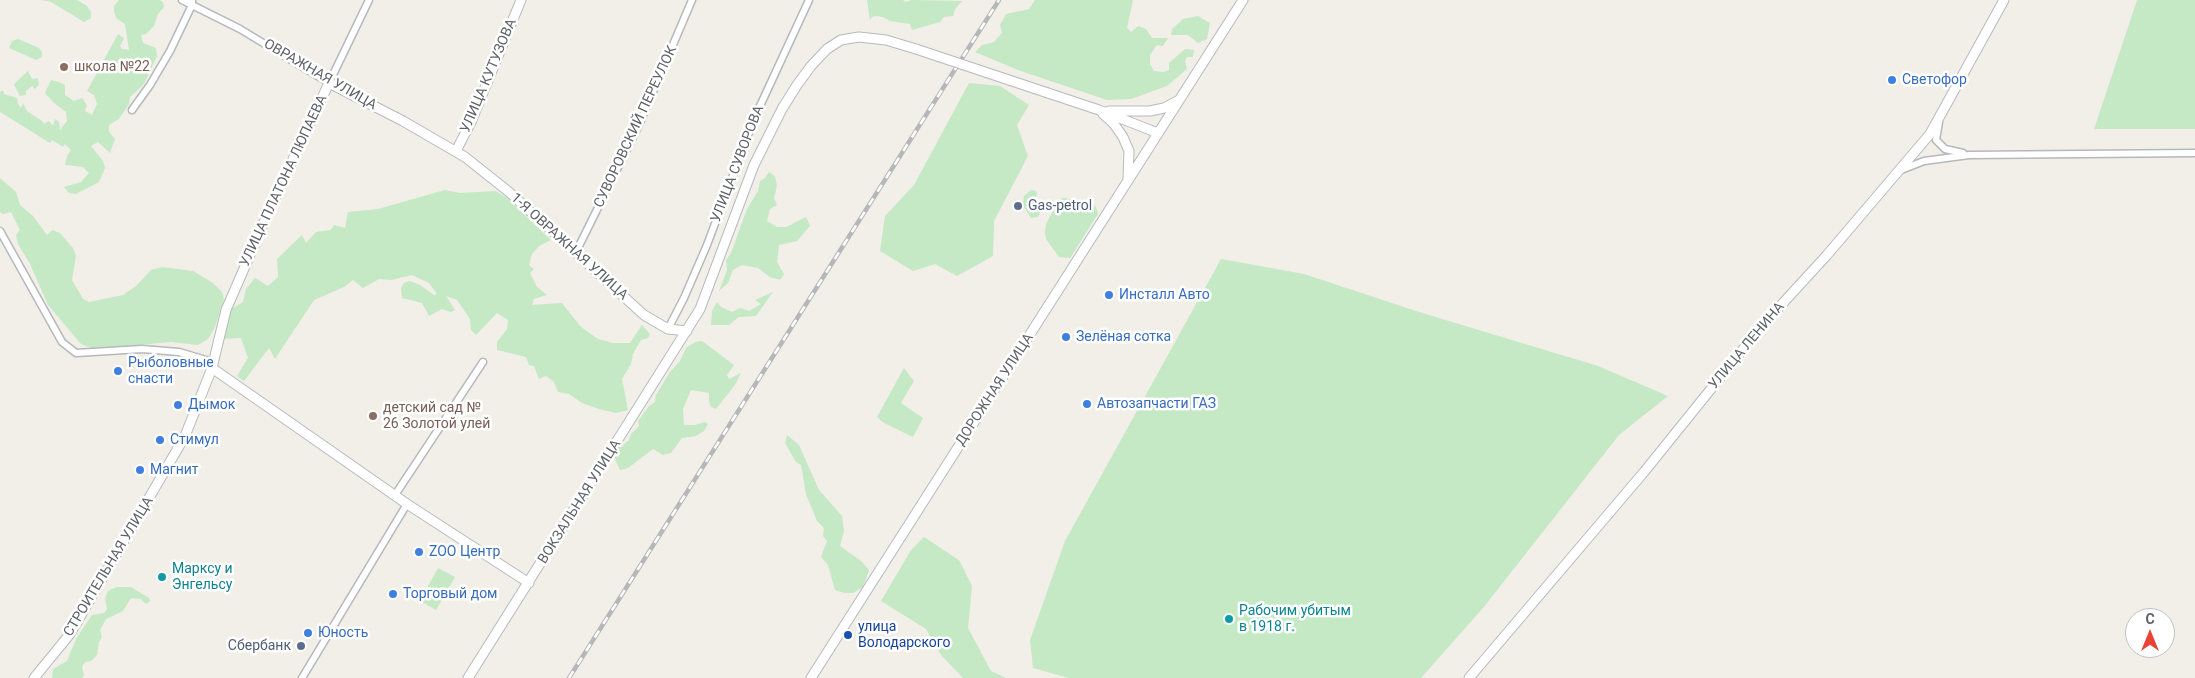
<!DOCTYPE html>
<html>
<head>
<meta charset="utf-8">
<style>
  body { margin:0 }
  #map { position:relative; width:2195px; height:678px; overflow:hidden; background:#f1efe8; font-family:Roboto,sans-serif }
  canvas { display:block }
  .north { position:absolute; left:2125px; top:608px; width:50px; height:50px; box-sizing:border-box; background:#fff; border:1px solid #bfc1c3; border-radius:50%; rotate:0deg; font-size:14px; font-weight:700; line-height:20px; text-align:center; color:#5f6368 }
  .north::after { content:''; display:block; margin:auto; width:18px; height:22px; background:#ea4335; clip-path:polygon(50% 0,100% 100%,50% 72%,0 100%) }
</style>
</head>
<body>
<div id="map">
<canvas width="2195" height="678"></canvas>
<div class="north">С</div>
</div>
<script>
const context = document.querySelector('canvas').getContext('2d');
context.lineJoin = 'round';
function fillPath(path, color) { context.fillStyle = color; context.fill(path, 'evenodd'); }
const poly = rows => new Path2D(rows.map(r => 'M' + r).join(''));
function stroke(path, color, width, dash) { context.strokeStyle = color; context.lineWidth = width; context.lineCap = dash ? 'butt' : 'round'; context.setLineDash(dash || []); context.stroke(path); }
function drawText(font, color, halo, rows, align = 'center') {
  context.font = font + ' Roboto,sans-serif'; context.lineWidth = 5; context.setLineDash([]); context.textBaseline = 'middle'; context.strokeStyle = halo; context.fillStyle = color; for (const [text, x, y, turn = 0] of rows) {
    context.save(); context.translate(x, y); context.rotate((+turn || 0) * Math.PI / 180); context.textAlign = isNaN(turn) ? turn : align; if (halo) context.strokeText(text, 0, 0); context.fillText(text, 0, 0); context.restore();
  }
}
const green = poly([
  [41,0,77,0,87,6,91,12,91,18,84,22,51,2],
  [119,0,159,0,163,2,164,7,158,14,154,26,146,34,141,35,143,43,156,48,157,56,144,84,130,97,129,104,119,119,109,125,109,132,115,139,110,153,98,142,91,146,103,161,105,168,99,182,76,194,69,193,64,187,81,182,89,173,83,167,65,165,67,156,71,150,65,144,63,147,52,140,50,143,0,112,0,92,3,90,4,94,17,98,18,104,21,108,23,103,27,111,42,121,44,124,49,121,53,126,55,119,59,122,60,130,67,121,66,112,53,102,45,93,51,80,59,82,65,85,65,95,74,101,82,98,87,105,85,111,92,115,97,104,94,95,87,91,118,34,124,38,120,46,122,49,129,50,125,24,116,18,114,12,114,6],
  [867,0,903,0,905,2,912,0,962,1,955,9,953,16,944,17,940,22,912,30,910,24,890,21,883,17,875,16,871,18,870,21],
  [1035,0,1133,0,1127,28,1131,32,1138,26,1146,29,1152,38,1168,38,1163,46,1157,45,1150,55,1150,64,1154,71,1164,72,1169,70,1169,63,1185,49,1194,50,1193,57,1187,57,1185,61,1187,69,1167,86,1131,99,1107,100,1018,70,975,52,982,45,994,42,1002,33,1000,25,1006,14,1029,9],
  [2137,0,2195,0,2195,129,2094,129],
  [1198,16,1210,23,1207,39,1198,43,1188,35,1171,35,1172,29,1183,19],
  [18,39,39,48,42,52,42,57,36,60,9,48,12,41],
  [28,71,32,79,38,78,39,85,35,89,32,86,26,91,26,95,20,96,14,84],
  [969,83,1000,86,1029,105,1017,125,1028,156,994,221,993,256,957,276,935,264,913,271,880,251,885,216,914,185],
  [769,172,775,176,777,186,774,198,777,205,770,209,767,221,777,227,786,227,806,217,810,226,797,241,779,245,777,262,784,274,780,280,770,277,758,268,742,265,733,270,728,283,719,291,727,270,726,260,731,253,747,209,758,191,760,181,765,178],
  [0,178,16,192,20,205,33,216,47,235,52,230,60,233,73,248,76,256,72,280,83,299,89,302,123,295,136,286,151,270,162,267,193,271,213,283,222,292,224,299,215,327,208,339,198,345,171,342,94,349,81,344,48,305,30,264,18,244,16,235,20,230,11,212,3,214,0,212],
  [445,190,460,193,495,191,506,197,551,240,539,246,532,254,529,265,534,269,530,273,537,287,547,295,534,299,532,305,562,303,581,327,598,339,613,343,630,343,642,325,650,334,648,338,641,340,633,354,631,364,622,379,628,410,616,413,599,409,582,403,569,394,558,392,554,382,546,376,539,379,534,366,529,365,526,357,497,350,497,342,507,329,508,320,497,313,476,335,471,330,470,319,457,300,446,296,455,310,451,312,442,309,429,316,422,303,402,298,401,288,404,283,410,281,420,285,434,295,437,294,429,283,412,275,391,280,379,279,363,288,353,280,344,287,314,300,275,359,269,348,244,381,237,376,248,358,241,338,223,339,228,311,243,302,246,289,255,278,268,286,278,277,277,259,302,235,306,243,316,232,331,230,334,225,345,228,348,212,378,209],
  [1031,190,1036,191,1037,194,1033,202,1043,208,1038,217,1031,218,1023,205,1024,196],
  [1063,198,1089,201,1096,207,1098,214,1070,258,1059,257,1046,239,1045,232,1046,224,1058,201],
  [1221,259,1304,274,1419,312,1598,366,1668,396,1619,435,1483,608,1421,678,1069,678,1033,668,1030,640,1065,541],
  [773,292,756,316,739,317,729,325,711,325,712,311,717,302,721,307,732,312,740,308,749,311,761,304,755,300],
  [702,341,734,365,727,375,729,379,741,373,735,385,716,409,711,407,709,401,709,393,691,390,683,409,684,425,695,425,705,422,708,424,704,431,696,436,682,438,671,453,663,455,653,449,628,468,620,470,614,457,617,450,629,440,631,434,639,426,638,421,649,406,655,402,656,395,670,372,680,361,686,348,695,342],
  [904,368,914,381,901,403,923,418,913,437,884,423,877,417],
  [787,435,799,445,819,490,842,516,844,531,840,546,861,561,869,570,863,587,853,593,844,593,835,590,828,565,821,557,827,541,823,536,824,528,817,521,806,494,801,465,796,462,785,443],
  [924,537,959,560,972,586,968,628,991,671,1006,678,963,678,941,655,926,629,881,601,911,550],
  [438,568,455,577,436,610,420,601],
  [116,587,131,587,149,598,150,601,146,604,141,599,131,598,123,611,106,619,100,630,102,637,99,642,97,655,91,661,85,662,82,667,84,675,82,678,52,678,53,669,67,661,76,639,92,615,104,613,107,609,105,598,108,591]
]);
const street = poly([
  [182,0,240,29,329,83,369,0],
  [132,110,150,85,170,51,192,5,192,0],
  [1939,122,1936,140,1945,149,1963,153],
  [1901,170,1924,161,1969,155,2195,153],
  [0,231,62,342,76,353,142,349,179,352,206,360,212,368],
  [576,252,638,127,692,0],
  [668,329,684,298,707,245,754,119,809,0],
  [395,495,483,362],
  [302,678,407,504]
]);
const secondary = poly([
  [1048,93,1099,110,1158,133],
  [1109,111,1150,111,1164,108,1179,100],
  [1103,114,1114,124,1123,137,1129,151,1128,179],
  [456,151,471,122,521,0],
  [212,368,407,504,529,583],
  [34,678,70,634,185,436,212,368,226,310,273,202,329,83,403,121,465,157,509,192,644,315,668,329,687,331],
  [468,678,700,309,754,165,782,109,797,85,811,66,827,49,841,40,859,37,886,40,916,49],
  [811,678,1243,0],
  [1469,678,1644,472,1761,327,1827,255,1930,134,2004,0]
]);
const rail = poly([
  [569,678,999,0]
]);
const secondaryBridge = poly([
  [916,49,1048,93]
]);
const markers = [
  [64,67,5,"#8d6e63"],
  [1892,80,5,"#3f7fe0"],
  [1018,206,5,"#5c6f8a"],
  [1109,295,5,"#3f7fe0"],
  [1066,337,5,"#3f7fe0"],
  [118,371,5,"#3f7fe0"],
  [1087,404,5,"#3f7fe0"],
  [178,405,5,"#3f7fe0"],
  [373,416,5,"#8d6e63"],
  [160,440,5,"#3f7fe0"],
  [140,470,5,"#3f7fe0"],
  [419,552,5,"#3f7fe0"],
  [162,577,5,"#0f9aa8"],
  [393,594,5,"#3f7fe0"],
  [1229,619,5,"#0f9aa8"],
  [308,633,5,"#3f7fe0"],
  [848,635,5,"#1a4fb4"],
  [301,646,5,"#5c6f8a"]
];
const educationNames = [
  ["школа №22",74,67],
  ["детский сад №",383,408],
  ["26 Золотой улей",383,424]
];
const streetNames = [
  ["ОВРАЖНАЯ УЛИЦА",320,75,30],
  ["УЛИЦА КУТУЗОВА",489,76,-67],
  ["СУВОРОВСКИЙ ПЕРЕУЛОК",636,127,-65],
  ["УЛИЦА СУВОРОВА",738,164,-69],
  ["УЛИЦА ПЛАТОНА ЛЮПАЕВА",284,181,-65],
  ["1-Я ОВРАЖНАЯ УЛИЦА",569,247,42],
  ["УЛИЦА ЛЕНИНА",1747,346,-50],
  ["ДОРОЖНАЯ УЛИЦА",995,390,-57],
  ["ВОКЗАЛЬНАЯ УЛИЦА",580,502,-58],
  ["СТРОИТЕЛЬНАЯ УЛИЦА",109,567,-59]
];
const shopNames = [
  ["Светофор",1902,80],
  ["Инсталл Авто",1119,295],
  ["Зелёная сотка",1076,337],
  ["Рыболовные",128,363],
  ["снасти",128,379],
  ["Автозапчасти ГАЗ",1097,404],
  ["Дымок",188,405],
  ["Стимул",170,440],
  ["Магнит",150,470],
  ["ZOO Центр",429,552],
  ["Торговый дом",403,594],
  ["Юность",318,633]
];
const serviceNames = [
  ["Gas-petrol",1028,206],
  ["Сбербанк",291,646,"right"]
];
const cultureNames = [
  ["Марксу и",172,569],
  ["Энгельсу",172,585],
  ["Рабочим убитым",1239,611],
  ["в 1918 г.",1239,627]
];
const transitNames = [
  ["улица",858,627],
  ["Володарского",858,643]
];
fillPath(green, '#c5e8c5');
stroke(street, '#b5b8bc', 9);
stroke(secondary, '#b6babf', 11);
stroke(street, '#fff', 6);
stroke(secondary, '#fff', 9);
stroke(rail, '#b6b7b8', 4.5);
stroke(rail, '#fff', 2.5, [8]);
stroke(secondaryBridge, '#b6babf', 11, []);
stroke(secondaryBridge, '#fff', 9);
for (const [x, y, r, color] of markers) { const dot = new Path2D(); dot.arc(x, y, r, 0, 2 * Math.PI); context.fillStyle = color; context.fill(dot); stroke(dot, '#fff', 2); }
drawText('14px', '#785e54', '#fff', educationNames, 'left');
drawText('14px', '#5f6368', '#fff', streetNames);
drawText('14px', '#366cbe', '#fff', shopNames, 'left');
drawText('14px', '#4e5e75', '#fff', serviceNames, 'left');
drawText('14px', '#0d838f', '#fff', cultureNames, 'left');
drawText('14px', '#164399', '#fff', transitNames, 'left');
</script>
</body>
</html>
